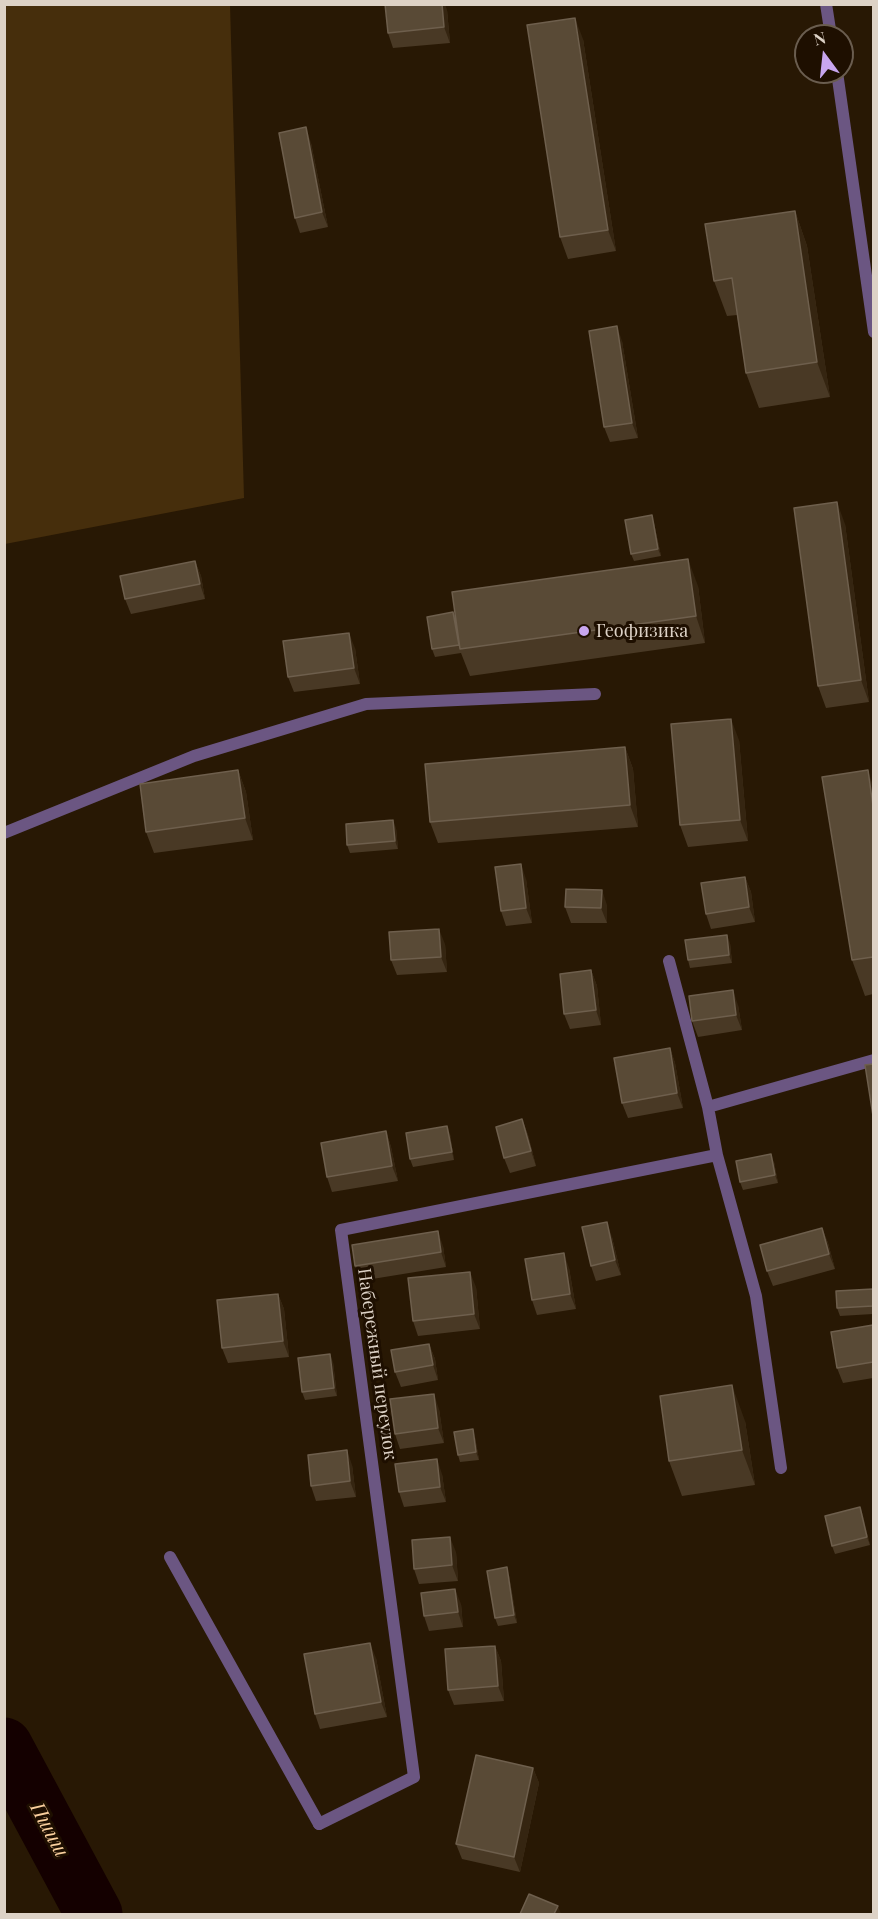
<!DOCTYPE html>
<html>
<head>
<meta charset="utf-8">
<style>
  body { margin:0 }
  #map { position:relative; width:878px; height:1919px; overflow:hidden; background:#281804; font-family:"Playfair Display",serif }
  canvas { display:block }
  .frame { position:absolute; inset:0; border:6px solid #ddd2c6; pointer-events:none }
  .north { position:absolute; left:794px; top:24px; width:60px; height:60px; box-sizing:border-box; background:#1e0f00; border:2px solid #6a5d4f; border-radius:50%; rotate:345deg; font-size:16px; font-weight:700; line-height:24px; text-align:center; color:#ddd2c6 }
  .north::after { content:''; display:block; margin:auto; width:21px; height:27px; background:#c8a6ef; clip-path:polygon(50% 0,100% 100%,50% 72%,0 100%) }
</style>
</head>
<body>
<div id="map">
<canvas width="878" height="1919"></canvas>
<div class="frame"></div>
<div class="north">N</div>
</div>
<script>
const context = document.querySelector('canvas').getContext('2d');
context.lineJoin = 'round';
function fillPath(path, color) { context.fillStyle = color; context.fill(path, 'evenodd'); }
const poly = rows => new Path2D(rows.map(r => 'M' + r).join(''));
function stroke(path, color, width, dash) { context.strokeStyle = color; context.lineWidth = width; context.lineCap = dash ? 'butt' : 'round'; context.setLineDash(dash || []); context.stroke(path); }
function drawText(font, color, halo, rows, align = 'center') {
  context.font = font + ' "Playfair Display",serif'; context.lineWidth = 6; context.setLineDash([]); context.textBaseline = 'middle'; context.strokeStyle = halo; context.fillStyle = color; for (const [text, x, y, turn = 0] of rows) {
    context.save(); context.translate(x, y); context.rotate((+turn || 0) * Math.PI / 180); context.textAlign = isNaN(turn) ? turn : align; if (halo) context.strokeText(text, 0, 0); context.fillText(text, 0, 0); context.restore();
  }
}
const green = poly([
  [5,4,230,5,244,498,5,544]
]);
const river = poly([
  [4,1746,94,1914]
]);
const service = poly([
  [4,833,194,756,366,704,595,694],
  [170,1557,319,1824]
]);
const minor = poly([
  [826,4,831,36],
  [837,72,874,332],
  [669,961,708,1107,717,1155,756,1296,781,1468],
  [708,1107,874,1060],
  [319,1824,414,1777,341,1230,717,1155]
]);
const wall = poly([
  [447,10,450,43,393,48,388,33],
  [583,39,616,251,568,259,560,237],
  [311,143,328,227,300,233,295,218],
  [795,211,807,246,830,397,759,408,746,373,737,315,727,316,714,281],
  [622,341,638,438,610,442,604,427],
  [654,523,661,556,634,561,631,554],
  [845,524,869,702,826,708,818,686],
  [195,561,201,576,205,599,131,614,125,599],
  [698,586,705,643,470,676,461,653,435,657,432,649,453,612,455,617],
  [355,648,360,684,294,692,288,677],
  [739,740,748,841,688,847,680,825],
  [625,747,633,769,638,827,438,843,430,822],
  [238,770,246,792,253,840,154,853,146,832],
  [873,786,873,994,865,996,852,960],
  [396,828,398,849,350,853,347,845],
  [745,877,751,892,755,922,711,929,706,914],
  [526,879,532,923,506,926,501,911],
  [607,905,607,923,571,923,565,907],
  [730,943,732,963,690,968,688,960],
  [445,944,447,972,397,975,391,960],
  [591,970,597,986,601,1025,570,1029,564,1014],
  [738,1005,742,1030,698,1037,692,1021],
  [670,1048,675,1063,683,1108,628,1118,622,1103],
  [522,1119,528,1135,536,1166,510,1173,504,1158],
  [386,1131,391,1147,398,1181,332,1192,327,1177],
  [450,1134,454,1160,413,1167,410,1159],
  [774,1162,778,1183,743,1190,740,1182],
  [822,1228,828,1243,835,1269,773,1286,767,1271],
  [612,1237,621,1275,596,1281,591,1266],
  [443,1246,446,1267,360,1281,355,1266],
  [569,1268,576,1309,537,1315,532,1300],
  [476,1287,480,1329,418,1336,413,1321],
  [873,1289,873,1314,840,1316,837,1308],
  [278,1294,284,1309,289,1357,228,1363,222,1348],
  [873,1325,873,1378,843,1383,837,1368],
  [429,1344,435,1359,438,1380,401,1387,395,1372],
  [333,1362,337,1396,305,1400,302,1392],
  [439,1409,444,1443,400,1449,395,1434],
  [745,1421,755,1485,682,1496,669,1461],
  [475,1437,479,1460,460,1462,458,1455],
  [352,1465,356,1497,316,1501,311,1486],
  [442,1474,446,1502,404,1507,399,1492],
  [860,1507,870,1545,835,1554,832,1546],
  [456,1552,458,1581,419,1584,414,1569],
  [509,1575,517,1623,498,1626,495,1618],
  [461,1604,463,1627,429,1631,424,1616],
  [495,1646,501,1661,504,1701,454,1705,448,1690],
  [376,1658,387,1717,320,1729,315,1714],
  [533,1768,539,1783,520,1872,462,1859,456,1844]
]);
const shadedWall = poly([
  [442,4,445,4,447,10,450,43,444,27],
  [575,18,583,39,616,251,608,230],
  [306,127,311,143,328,227,322,212],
  [795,211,807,246,830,397,817,362],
  [617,326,622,341,638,438,632,423],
  [837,502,845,524,869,702,861,680],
  [652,515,654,523,661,556,658,549],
  [688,559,698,586,705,643,696,616],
  [195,561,201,576,205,599,200,584],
  [349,633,355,648,360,684,354,668],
  [731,719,739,740,748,841,740,820],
  [625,747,633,769,638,827,630,805],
  [238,770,246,792,253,840,245,818],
  [868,770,873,786,873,806],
  [393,820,396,828,398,849,395,841],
  [521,864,526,879,532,923,526,908],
  [745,877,751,892,755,922,749,907],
  [602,890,607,905,607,923,601,908],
  [439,929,445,944,447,972,441,957],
  [727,935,730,943,732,963,729,955],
  [591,970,597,986,601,1025,596,1010],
  [733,990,738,1005,742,1030,736,1015],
  [670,1048,675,1063,683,1108,677,1093],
  [522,1119,528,1135,536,1166,531,1151],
  [447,1126,450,1134,454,1160,452,1152],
  [386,1131,391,1147,398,1181,392,1166],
  [771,1154,774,1162,778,1183,775,1175],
  [607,1222,612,1237,621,1275,615,1260],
  [822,1228,828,1243,835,1269,829,1254],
  [438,1231,443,1246,446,1267,441,1252],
  [564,1253,569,1268,576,1309,570,1294],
  [470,1272,476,1287,480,1329,474,1314],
  [278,1294,284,1309,289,1357,283,1341],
  [429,1344,435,1359,438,1380,433,1365],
  [330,1354,333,1362,337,1396,334,1388],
  [732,1385,745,1421,755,1485,742,1450],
  [434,1394,439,1409,444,1443,438,1428],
  [473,1429,475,1437,479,1460,476,1452],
  [347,1450,352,1465,356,1497,350,1481],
  [437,1459,442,1474,446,1502,440,1487],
  [860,1507,863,1515,870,1545,867,1537],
  [450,1537,456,1552,458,1581,452,1565],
  [507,1567,509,1575,517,1623,514,1615],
  [455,1589,461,1604,463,1627,458,1612],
  [370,1643,376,1658,387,1717,381,1702],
  [495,1646,501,1661,504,1701,498,1686],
  [533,1768,539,1783,520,1872,514,1857],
  [558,1906,561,1914,554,1914]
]);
const building = poly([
  [385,4,442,4,444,27,388,33,385,4],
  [575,18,608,230,560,237,527,25,575,18],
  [306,127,322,212,295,218,279,133,306,127],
  [795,211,817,362,746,373,732,278,714,281,705,224,795,211],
  [617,326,632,423,604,427,589,331,617,326],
  [837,502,861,680,818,686,794,508,837,502],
  [652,515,658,549,631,554,625,520,652,515],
  [688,559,696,616,460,649,452,592,688,559],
  [195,561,200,584,125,599,120,576,195,561],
  [453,612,459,645,432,649,427,617,453,612],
  [349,633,354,668,288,677,283,641,349,633],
  [731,719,740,820,680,825,671,724,731,719],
  [625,747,630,805,430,822,425,764,625,747],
  [238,770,245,818,146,832,140,784,238,770],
  [868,770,873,806,873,957,852,960,822,777,868,770],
  [393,820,395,841,347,845,346,824,393,820],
  [521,864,526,908,501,911,495,867,521,864],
  [745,877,749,907,706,914,701,883,745,877],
  [566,889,602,890,601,908,565,907,566,889],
  [439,929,441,957,391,960,389,932,439,929],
  [727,935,729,955,688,960,685,940,727,935],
  [591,970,596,1010,564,1014,560,974,591,970],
  [733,990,736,1015,692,1021,689,996,733,990],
  [670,1048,677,1093,622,1103,614,1058,670,1048],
  [873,1064,873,1116,865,1065,873,1064],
  [522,1119,531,1151,504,1158,496,1127,522,1119],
  [447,1126,452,1152,410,1159,406,1133,447,1126],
  [386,1131,392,1166,327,1177,321,1143,386,1131],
  [771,1154,775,1175,740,1182,736,1161,771,1154],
  [607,1222,615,1260,591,1266,582,1227,607,1222],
  [822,1228,829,1254,767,1271,760,1245,822,1228],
  [438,1231,441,1252,355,1266,352,1245,438,1231],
  [564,1253,570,1294,532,1300,525,1259,564,1253],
  [470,1272,474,1314,413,1321,408,1278,470,1272],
  [873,1289,873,1306,837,1308,836,1291,873,1289],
  [278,1294,283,1341,222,1348,217,1300,278,1294],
  [873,1325,873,1362,837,1368,831,1332,873,1325],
  [429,1344,433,1365,395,1372,391,1350,429,1344],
  [330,1354,334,1388,302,1392,298,1358,330,1354],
  [732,1385,742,1450,669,1461,660,1396,732,1385],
  [434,1394,438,1428,395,1434,390,1399,434,1394],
  [473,1429,476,1452,458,1455,454,1432,473,1429],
  [347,1450,350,1481,311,1486,308,1455,347,1450],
  [437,1459,440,1487,399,1492,395,1464,437,1459],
  [860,1507,867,1537,832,1546,825,1516,860,1507],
  [450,1537,452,1565,414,1569,412,1540,450,1537],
  [507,1567,514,1615,495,1618,487,1571,507,1567],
  [455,1589,458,1612,424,1616,421,1593,455,1589],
  [370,1643,381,1702,315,1714,304,1654,370,1643],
  [495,1646,498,1686,448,1690,445,1649,495,1646],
  [476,1755,533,1768,514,1857,456,1844,476,1755],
  [529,1894,558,1906,554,1914,520,1914,529,1894]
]);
const markers = [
  [584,631,6,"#c8a6ef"]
];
const poiNames = [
  ["Геофизика",596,631]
];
const streetNames = [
  ["Набережный переулок",377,1364,82]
];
const waterNames = [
  ["Пшиш",49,1830,62]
];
fillPath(green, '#462e0c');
stroke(river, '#140000', 57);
stroke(service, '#6b5682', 12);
stroke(minor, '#6b5682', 12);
fillPath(wall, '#493925');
fillPath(shadedWall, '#352511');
fillPath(building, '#594a36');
stroke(building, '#6e5f4d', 1.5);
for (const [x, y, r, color] of markers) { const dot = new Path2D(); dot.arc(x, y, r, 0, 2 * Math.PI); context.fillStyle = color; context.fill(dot); stroke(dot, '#1e0f00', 2); }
drawText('18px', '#ddd2c6', '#1e0f00', poiNames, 'left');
drawText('18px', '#ddd2c6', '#1e0f00', streetNames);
drawText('italic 20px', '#fad09e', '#1e0f00', waterNames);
</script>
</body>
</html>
